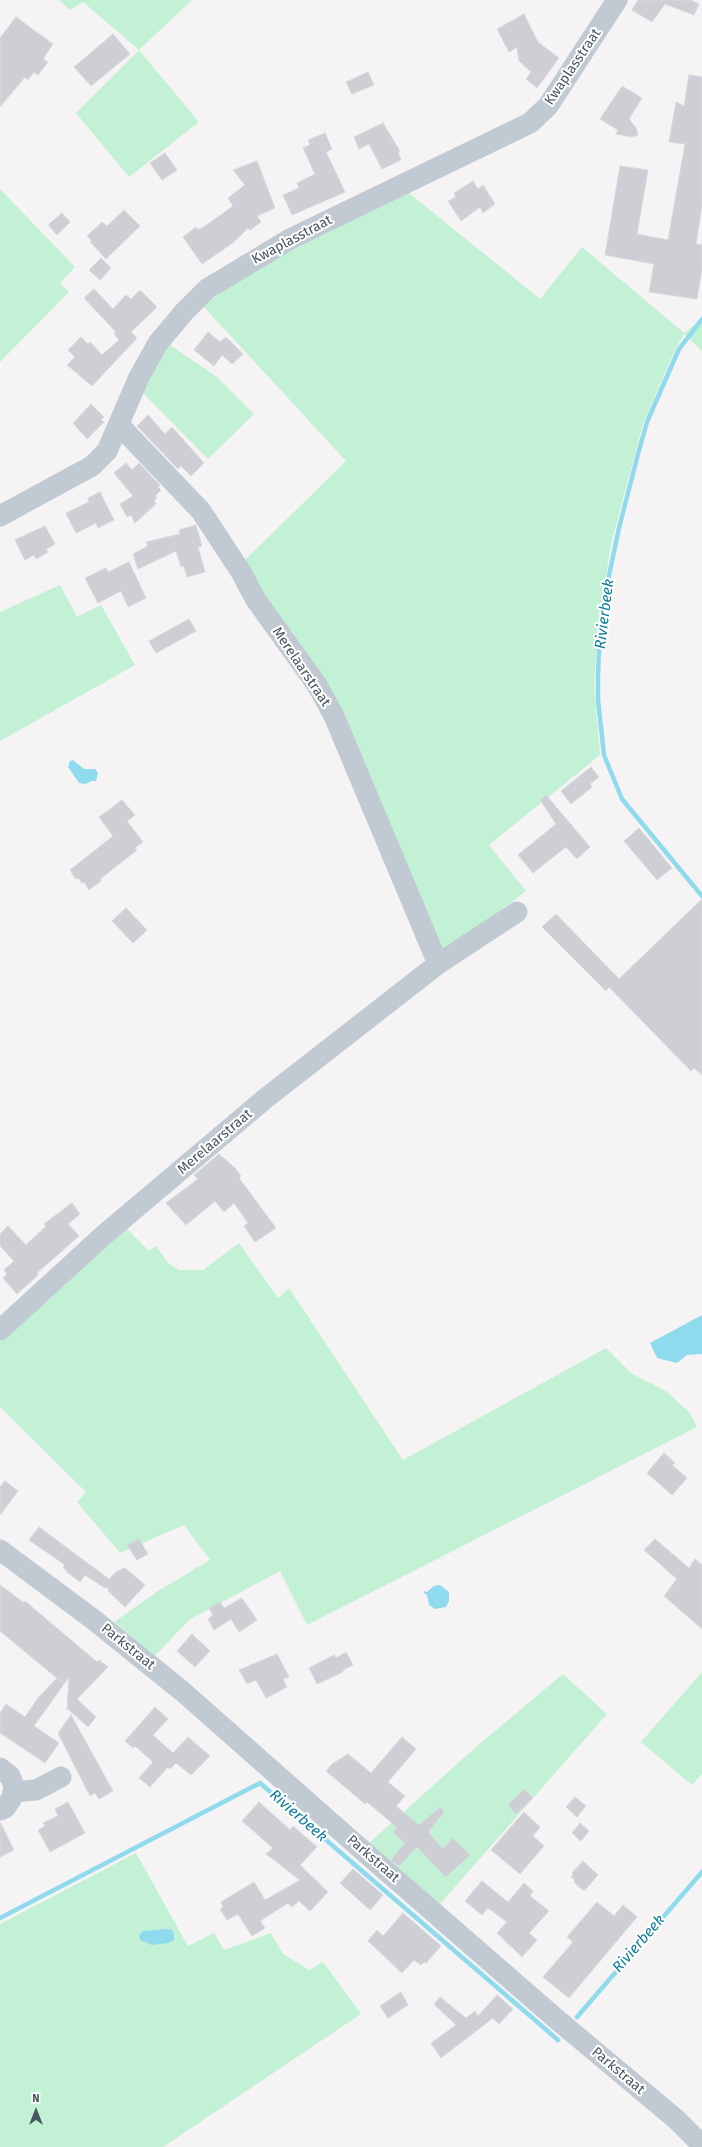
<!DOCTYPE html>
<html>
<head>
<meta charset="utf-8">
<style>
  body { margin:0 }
  #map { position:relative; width:702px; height:2147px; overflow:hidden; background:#f5f3f3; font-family:"Fira Sans",sans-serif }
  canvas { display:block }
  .north { position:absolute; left:16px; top:2091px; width:40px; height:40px; -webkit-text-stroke:3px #fff; paint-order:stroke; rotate:0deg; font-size:11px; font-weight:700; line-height:16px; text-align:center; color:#4a5661 }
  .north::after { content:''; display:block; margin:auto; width:14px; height:18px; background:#4a5661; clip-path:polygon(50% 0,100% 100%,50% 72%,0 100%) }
</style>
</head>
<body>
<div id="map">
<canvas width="702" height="2147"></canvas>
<div class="north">N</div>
</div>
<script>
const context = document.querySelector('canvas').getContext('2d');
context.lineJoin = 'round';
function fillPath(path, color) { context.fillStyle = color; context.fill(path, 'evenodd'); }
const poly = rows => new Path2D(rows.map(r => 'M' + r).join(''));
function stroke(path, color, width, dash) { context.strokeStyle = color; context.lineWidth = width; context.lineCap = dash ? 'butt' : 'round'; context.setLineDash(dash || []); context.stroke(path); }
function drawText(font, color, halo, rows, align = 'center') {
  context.font = font + ' "Fira Sans",sans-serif'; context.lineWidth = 4; context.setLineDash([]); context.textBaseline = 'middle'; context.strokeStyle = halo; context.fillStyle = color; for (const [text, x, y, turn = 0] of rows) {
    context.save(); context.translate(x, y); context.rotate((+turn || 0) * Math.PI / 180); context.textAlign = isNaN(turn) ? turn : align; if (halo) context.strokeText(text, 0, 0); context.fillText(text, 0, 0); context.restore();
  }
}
const green = poly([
  [59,0,192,0,139,50,199,122,129,177,76,113,139,50,83,2,70,10],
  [0,189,75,267,60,283,69,292,0,362],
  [409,193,540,299,582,247,684,333,702,319,702,351,684,334,675,350,643,424,611,544,598,627,594,684,600,755,489,845,526,891,443,954,409,879,242,563,346,461,203,306,240,278,314,236],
  [167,343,217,377,254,414,208,459,142,392],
  [60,585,77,617,101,605,135,665,0,741,0,612],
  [126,1228,149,1251,156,1246,168,1263,179,1270,203,1270,239,1243,278,1298,289,1288,403,1460,606,1348,631,1373,667,1392,690,1413,697,1427,307,1625,280,1571,189,1620,155,1656,114,1622,158,1591,210,1560,184,1525,120,1553,77,1502,86,1492,0,1407,0,1341],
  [702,1672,702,1774,692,1785,641,1742],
  [563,1674,607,1714,440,1904,369,1843,476,1747],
  [136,1853,188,1946,214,1933,224,1950,271,1933,283,1954,309,1970,323,1962,361,2014,163,2147,0,2147,0,1924]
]);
const water = poly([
  [73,760,84,769,95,769,98,773,96,781,91,781,86,784,79,783,68,767,70,761],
  [702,1315,702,1354,687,1355,677,1363,657,1358,650,1343],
  [440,1585,449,1592,449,1601,446,1607,435,1609,429,1605,427,1595,424,1593,424,1591,427,1592,434,1586],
  [167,1929,172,1930,174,1934,174,1940,169,1943,152,1945,140,1940,139,1935,143,1931]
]);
const stream = poly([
  [702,319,679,349,647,422,638,454,619,528,607,585,600,628,598,675,598,700,604,755,622,799,702,896],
  [0,1918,260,1783,558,2040],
  [577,2017,702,1872]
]);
const building = poly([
  [638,0,690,0,699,4,694,15,665,4,652,22,632,10,638,0],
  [524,14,538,42,559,58,537,88,526,79,531,72,519,61,517,47,509,52,497,29,524,14],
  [16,17,53,44,43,59,48,62,38,75,34,72,28,80,25,77,0,107,0,38,16,17],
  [113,34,130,54,91,86,74,67,113,34],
  [368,72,374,85,352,94,346,82,368,72],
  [689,75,702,77,702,205,696,244,702,245,702,269,697,299,649,292,654,264,605,255,620,166,648,170,637,234,668,240,685,144,669,142,676,102,684,106,689,75],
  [622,86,642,98,629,119,636,128,638,135,632,137,616,134,618,130,600,119,622,86],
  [383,123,400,151,398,152,401,160,382,169,369,144,359,149,354,137,383,123],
  [325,133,332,149,326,152,345,192,292,215,283,195,299,188,297,183,315,174,303,148,310,145,308,140,325,133],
  [165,153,177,170,162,180,150,163,165,153],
  [257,161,275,208,257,216,261,222,250,230,248,228,234,242,202,264,183,237,196,227,198,230,208,224,233,206,228,198,245,185,233,170,257,161],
  [473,181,478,189,483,185,495,204,483,213,480,207,461,221,448,201,456,197,454,193,473,181],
  [124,210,140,226,106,259,90,242,92,241,87,236,102,222,107,226,124,210],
  [62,213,70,222,57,235,49,226,49,224,62,213],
  [101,258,111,268,100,280,89,270,101,258],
  [94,289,113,309,126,295,131,299,140,290,157,307,131,332,137,338,92,386,67,365,75,357,68,350,81,337,88,344,90,342,102,355,119,340,114,334,116,332,84,298,94,289],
  [208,332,220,342,226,337,243,354,232,364,222,355,214,366,194,350,208,332],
  [91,404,104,417,101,420,104,422,87,439,73,423,91,404],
  [148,415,165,434,172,427,204,463,191,476,181,466,178,469,137,426,148,415],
  [126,463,132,470,139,463,160,485,158,487,161,490,155,496,157,498,154,501,156,504,135,523,131,515,127,517,120,504,133,496,114,473,126,463],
  [100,492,114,520,98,528,96,523,76,533,66,513,89,502,88,498,100,492],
  [196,525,202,546,198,547,205,572,187,577,184,566,181,567,176,551,138,569,133,554,148,546,146,542,180,534,179,530,196,525],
  [45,526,55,544,46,549,48,552,36,559,34,555,25,560,15,540,45,526],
  [129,562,146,598,128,607,121,591,98,603,85,578,106,568,108,572,129,562],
  [189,619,196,631,156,653,149,641,189,619],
  [591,767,599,777,590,784,592,787,571,804,561,791,591,767],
  [546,795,590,847,577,859,566,847,533,873,518,855,556,824,540,800,546,795],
  [122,800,135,815,127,821,143,842,135,848,137,850,100,879,101,881,89,890,84,882,82,883,79,879,75,878,70,870,113,836,99,817,122,800],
  [639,828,672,868,657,880,624,841,639,828],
  [702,899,702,1075,694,1068,691,1071,609,987,606,991,542,927,556,914,619,979,702,899],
  [126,908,147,930,133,943,112,921,126,908],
  [219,1154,235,1168,241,1176,239,1178,276,1228,255,1242,244,1226,248,1223,234,1203,224,1212,215,1201,186,1225,166,1203,198,1179,194,1175,219,1154],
  [72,1203,80,1214,68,1224,79,1236,37,1273,38,1275,17,1294,3,1278,7,1274,4,1270,14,1261,0,1246,0,1234,8,1226,26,1245,46,1226,44,1224,72,1203],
  [664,1453,675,1463,672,1465,687,1478,672,1495,647,1473,664,1453],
  [5,1481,18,1491,0,1515,0,1487,5,1481],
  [39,1527,109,1579,116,1572,125,1568,145,1585,125,1607,108,1591,109,1589,106,1587,105,1588,85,1575,80,1582,68,1573,63,1567,65,1565,29,1540,39,1527],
  [139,1539,148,1554,137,1560,127,1545,139,1539],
  [655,1539,689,1568,695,1559,702,1565,702,1629,664,1596,677,1579,644,1550,655,1539],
  [0,1585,24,1603,25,1601,97,1662,99,1660,108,1667,77,1699,96,1717,88,1727,68,1709,67,1710,69,1677,64,1684,0,1631,0,1585],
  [242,1598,257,1620,239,1632,231,1619,214,1630,208,1619,213,1615,209,1608,220,1602,224,1608,242,1598],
  [192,1634,210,1651,195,1667,177,1651,192,1634],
  [346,1652,353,1665,343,1670,343,1672,317,1684,309,1668,334,1655,336,1658,346,1652],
  [277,1654,289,1677,283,1679,287,1687,266,1698,256,1680,247,1684,239,1670,277,1654],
  [57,1678,64,1684,34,1726,59,1743,45,1763,0,1733,0,1713,6,1704,25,1717,38,1698,57,1678],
  [155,1707,168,1719,153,1735,173,1753,188,1737,210,1756,191,1775,176,1763,170,1769,168,1767,150,1787,139,1778,153,1762,135,1746,133,1748,125,1741,155,1707],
  [71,1715,113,1791,99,1799,95,1793,90,1796,58,1733,71,1715],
  [402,1737,416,1749,388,1782,405,1796,396,1806,419,1825,440,1807,444,1812,428,1832,443,1849,453,1838,470,1855,446,1877,417,1847,399,1866,391,1860,405,1843,393,1832,397,1827,367,1802,365,1804,326,1771,332,1764,348,1754,371,1773,402,1737],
  [524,1789,533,1798,516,1814,508,1805,524,1789],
  [575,1797,586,1806,577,1817,566,1807,575,1797],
  [68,1802,85,1833,50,1852,38,1830,45,1826,43,1823,58,1816,55,1809,68,1802],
  [259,1802,290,1830,293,1826,317,1847,300,1865,328,1892,310,1911,299,1901,292,1907,288,1903,260,1921,265,1928,252,1936,238,1914,227,1920,220,1909,223,1907,221,1902,254,1882,265,1900,300,1880,266,1854,273,1848,242,1821,259,1802],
  [524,1812,540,1827,533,1836,544,1846,520,1874,491,1850,524,1812],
  [0,1822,14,1850,0,1857,0,1822],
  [580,1823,589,1831,581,1841,572,1833,580,1823],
  [583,1861,598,1875,584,1891,574,1882,575,1880,571,1877,573,1875,572,1873,583,1861],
  [353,1869,383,1895,370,1910,340,1883,353,1869],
  [482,1881,508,1902,524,1883,533,1891,530,1896,549,1911,529,1933,537,1940,522,1957,497,1933,507,1922,488,1908,482,1915,465,1901,482,1881],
  [597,1902,614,1916,623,1905,637,1917,569,1998,543,1977,573,1942,567,1937,597,1902],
  [403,1913,441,1946,426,1963,424,1962,421,1965,414,1960,402,1973,368,1941,377,1930,383,1936,403,1913],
  [401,1992,408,2005,388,2018,380,2006,401,1992],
  [497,1995,513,2009,499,2024,493,2018,441,2058,431,2043,456,2025,434,2004,440,1997,466,2018,475,2011,478,2016,497,1995]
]);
const minor = poly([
  [0,516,92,466,107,451,139,377,158,343,184,312,207,289,290,239,530,123,548,106,617,0],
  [438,964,517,912],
  [0,1330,105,1234,266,1098,438,964,334,716,317,685,256,600,241,572,201,511,119,425],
  [0,1550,94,1620,182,1691,361,1849,554,2017,677,2120,702,2145],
  [0,1768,10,1776,14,1786,12,1798,5,1808,0,1810],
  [13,1792,36,1790,61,1777]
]);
const streetNames = [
  ["Kwaplasstraat",573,67,-56],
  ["Kwaplasstraat",292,240,-28],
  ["Merelaarstraat",301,667,56],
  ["Merelaarstraat",215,1142,-40],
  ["Parkstraat",128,1647,39],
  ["Parkstraat",373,1859,41],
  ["Parkstraat",618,2071,40]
];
const waterNames = [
  ["Rivierbeek",605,614,-83],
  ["Rivierbeek",298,1816,41],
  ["Rivierbeek",639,1944,-49]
];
fillPath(green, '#c3f1d5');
fillPath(water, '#90daee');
stroke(stream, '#90daee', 4.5);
fillPath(building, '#cdcfd5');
stroke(building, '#d7d9de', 1);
stroke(minor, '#c1cad2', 21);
drawText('14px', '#4a5661', '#fff', streetNames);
drawText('italic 15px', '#0c7c9b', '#fff', waterNames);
</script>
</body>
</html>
